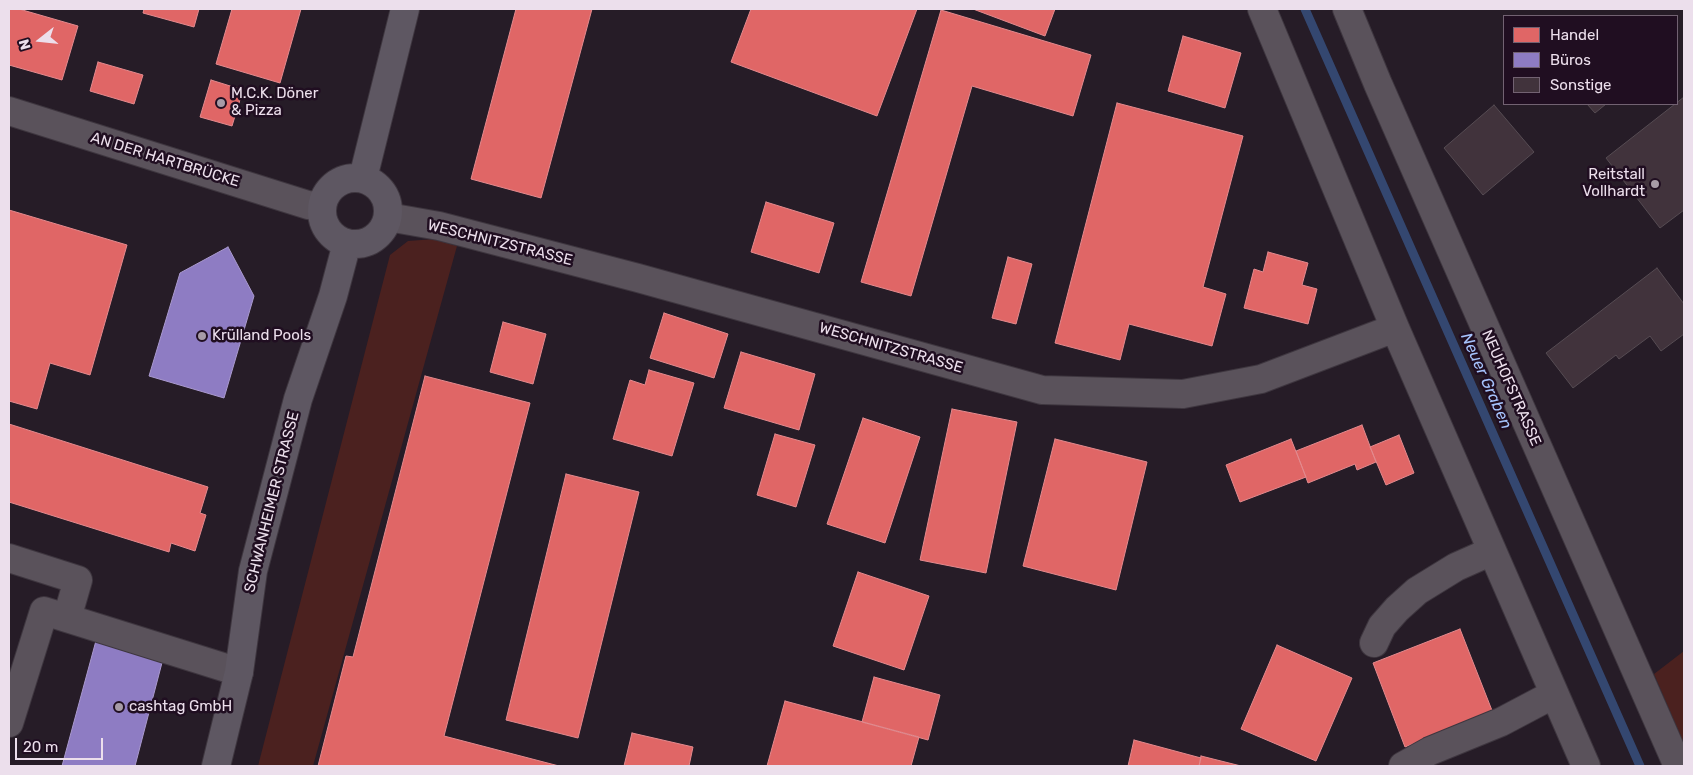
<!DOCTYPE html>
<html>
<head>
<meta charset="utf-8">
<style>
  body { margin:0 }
  #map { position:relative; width:1693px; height:775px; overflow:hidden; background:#261c27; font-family:Rubik,sans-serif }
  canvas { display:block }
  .frame { position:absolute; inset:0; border:10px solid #ecdfec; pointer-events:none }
  .legend { position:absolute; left:1503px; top:15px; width:175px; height:90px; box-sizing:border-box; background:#200e21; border:1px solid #726272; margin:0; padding:6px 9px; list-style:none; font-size:15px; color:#ecdfec }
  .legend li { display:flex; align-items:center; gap:10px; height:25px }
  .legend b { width:25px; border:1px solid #726272 }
  .north { position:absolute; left:15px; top:15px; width:50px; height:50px; -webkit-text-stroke:4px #200e21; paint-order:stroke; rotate:254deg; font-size:14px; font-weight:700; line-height:20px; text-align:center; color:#ecdfec }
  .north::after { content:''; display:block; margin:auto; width:18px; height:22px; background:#ecdfec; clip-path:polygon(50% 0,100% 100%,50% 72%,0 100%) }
  .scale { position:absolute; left:15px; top:738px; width:88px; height:22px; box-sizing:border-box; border:2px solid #ecdfec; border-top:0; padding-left:6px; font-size:15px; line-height:18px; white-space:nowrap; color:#ecdfec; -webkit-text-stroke:4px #200e21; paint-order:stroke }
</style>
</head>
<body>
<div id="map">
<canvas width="1693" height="775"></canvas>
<div class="frame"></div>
<ul class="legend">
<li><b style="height:14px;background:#e06666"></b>Handel</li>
<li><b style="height:14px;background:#8e7cc3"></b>Büros</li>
<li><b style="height:14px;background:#41333c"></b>Sonstige</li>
</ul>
<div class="north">N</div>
<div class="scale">20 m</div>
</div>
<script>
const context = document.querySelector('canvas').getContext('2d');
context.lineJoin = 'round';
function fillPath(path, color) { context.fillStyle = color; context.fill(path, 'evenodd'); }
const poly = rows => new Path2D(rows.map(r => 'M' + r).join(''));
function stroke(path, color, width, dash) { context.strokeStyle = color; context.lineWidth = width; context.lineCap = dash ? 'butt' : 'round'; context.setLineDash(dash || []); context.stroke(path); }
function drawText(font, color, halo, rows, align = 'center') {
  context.font = font + ' Rubik,sans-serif'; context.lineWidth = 5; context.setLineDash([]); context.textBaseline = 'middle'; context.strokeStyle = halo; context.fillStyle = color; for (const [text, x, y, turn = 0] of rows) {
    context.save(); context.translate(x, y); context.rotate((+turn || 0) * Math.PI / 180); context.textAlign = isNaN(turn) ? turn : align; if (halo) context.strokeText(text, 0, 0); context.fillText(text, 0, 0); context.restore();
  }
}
const green = poly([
  [435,239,457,246,313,766,258,766,390,255,408,241],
  [1684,651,1684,744,1654,674]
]);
const shops = poly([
  [9,9,19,9,78,26,62,80,9,65,9,9],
  [144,9,199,9,194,27,143,13,144,9],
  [232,9,301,9,280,83,216,64,232,9],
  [516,9,592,9,541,198,471,179,516,9],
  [751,9,917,9,877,116,731,62,751,9],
  [973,9,1055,9,1045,36,973,9],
  [941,10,1091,55,1073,116,972,86,911,296,861,282,941,10],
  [1183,36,1241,53,1225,108,1168,91,1183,36],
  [98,62,143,75,134,104,90,91,98,62],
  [211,80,243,90,232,126,200,117,211,80],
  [1117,103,1243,136,1203,287,1226,294,1212,346,1129,324,1120,360,1055,343,1117,103],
  [766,202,834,223,819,273,751,252,766,202],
  [9,210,127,245,90,375,50,363,37,409,9,401,9,210],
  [1268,252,1308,263,1302,285,1317,289,1308,324,1244,308,1254,269,1263,272,1268,252],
  [1008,257,1032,264,1016,324,992,318,1008,257],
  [664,313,728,334,714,378,650,358,664,313],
  [503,322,546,334,533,384,490,372,503,322],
  [741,352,815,374,799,430,724,408,741,352],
  [649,370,694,383,672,456,613,439,630,380,645,385,649,370],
  [425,376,530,403,444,736,559,766,318,766,346,656,353,657,425,376],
  [952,409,1017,422,986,573,920,560,952,409],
  [863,418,920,437,885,543,827,524,863,418],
  [9,424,208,487,200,513,206,515,195,551,171,543,169,552,9,502,9,424],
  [1362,425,1376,462,1357,470,1355,464,1308,483,1296,451,1362,425],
  [775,434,815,445,796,507,757,495,775,434],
  [1399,435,1414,473,1386,485,1370,447,1399,435],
  [1055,439,1147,462,1116,590,1023,566,1055,439],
  [1291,439,1306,477,1240,502,1226,465,1291,439],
  [566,474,639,492,578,738,506,720,566,474],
  [858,572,929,596,904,670,833,646,858,572],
  [1460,629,1493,713,1405,747,1373,663,1460,629],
  [1277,645,1352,678,1316,761,1241,729,1277,645],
  [874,677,940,695,928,740,862,722,874,677],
  [785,701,919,737,911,766,767,766,785,701],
  [632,733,693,747,689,766,624,766,632,733],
  [1134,740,1201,758,1199,766,1128,766,1134,740],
  [1201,756,1241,766,1199,766,1201,756]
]);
const offices = poly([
  [228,247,254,296,224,398,149,376,180,273,228,247],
  [97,637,164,655,135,766,62,766,97,637]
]);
const stream = poly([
  [1305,9,1640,766]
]);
const building = poly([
  [1684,97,1684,210,1660,228,1606,158,1684,97],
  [1587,104,1606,104,1595,113,1587,104],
  [1494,105,1534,152,1483,195,1444,148,1494,105],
  [1657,268,1684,304,1684,334,1661,351,1650,336,1619,359,1616,355,1573,388,1546,353,1657,268]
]);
const minor = poly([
  [1262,9,1395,328,1586,766],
  [1347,9,1378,84,1678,766],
  [9,111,308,205,322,206],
  [388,217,439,226,638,278,1042,390,1183,394,1261,379,1395,328],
  [9,558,78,580,67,618],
  [1374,643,1382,626,1397,609,1417,591,1456,567,1492,551],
  [9,723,44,611,239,672],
  [1403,766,1430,751,1501,722,1554,694]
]);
const major = poly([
  [363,178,405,9],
  '322 211a33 33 0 1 1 66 0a33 33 0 1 1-66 0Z',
  [216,766,239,672,253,571,298,399,333,296,347,243]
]);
const markers = [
  [221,103,5,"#a79ba7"],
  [1655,184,5,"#a79ba7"],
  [202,336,5,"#a79ba7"],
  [119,707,5,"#a79ba7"]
];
const poiNames = [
  ["M.C.K. Döner",231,94],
  ["& Pizza",231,111],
  ["Reitstall",1645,175,"right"],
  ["Vollhardt",1645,192,"right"],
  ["Krülland Pools",212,336],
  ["cashtag GmbH",129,707]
];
const streetNames = [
  ["AN DER HARTBRÜCKE",165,160,17],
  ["WESCHNITZSTRASSE",500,243,14],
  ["WESCHNITZSTRASSE",891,348,16],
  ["NEUHOFSTRASSE",1511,388,66],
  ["SCHWANHEIMER STRASSE",272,502,-76]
];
const waterNames = [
  ["Neuer Graben",1486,381,66]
];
fillPath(green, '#4b211f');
fillPath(shops, '#e06666');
stroke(shops, '#e48a8e', 1);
fillPath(offices, '#8e7cc3');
stroke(offices, '#aa9acf', 1);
stroke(stream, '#344770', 9);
fillPath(building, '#41333c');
stroke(building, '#564c53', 1);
stroke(minor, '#3e363f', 30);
stroke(major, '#3e363f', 30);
stroke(minor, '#5a525b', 28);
stroke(major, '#5e5762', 28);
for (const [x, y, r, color] of markers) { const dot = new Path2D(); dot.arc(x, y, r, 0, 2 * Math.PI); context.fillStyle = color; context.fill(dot); stroke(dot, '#200e21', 2); }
drawText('15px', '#ecdfec', '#200e21', poiNames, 'left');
drawText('15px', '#ecdfec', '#200e21', streetNames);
drawText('italic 16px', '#a5c2fb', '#200e21', waterNames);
</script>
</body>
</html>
